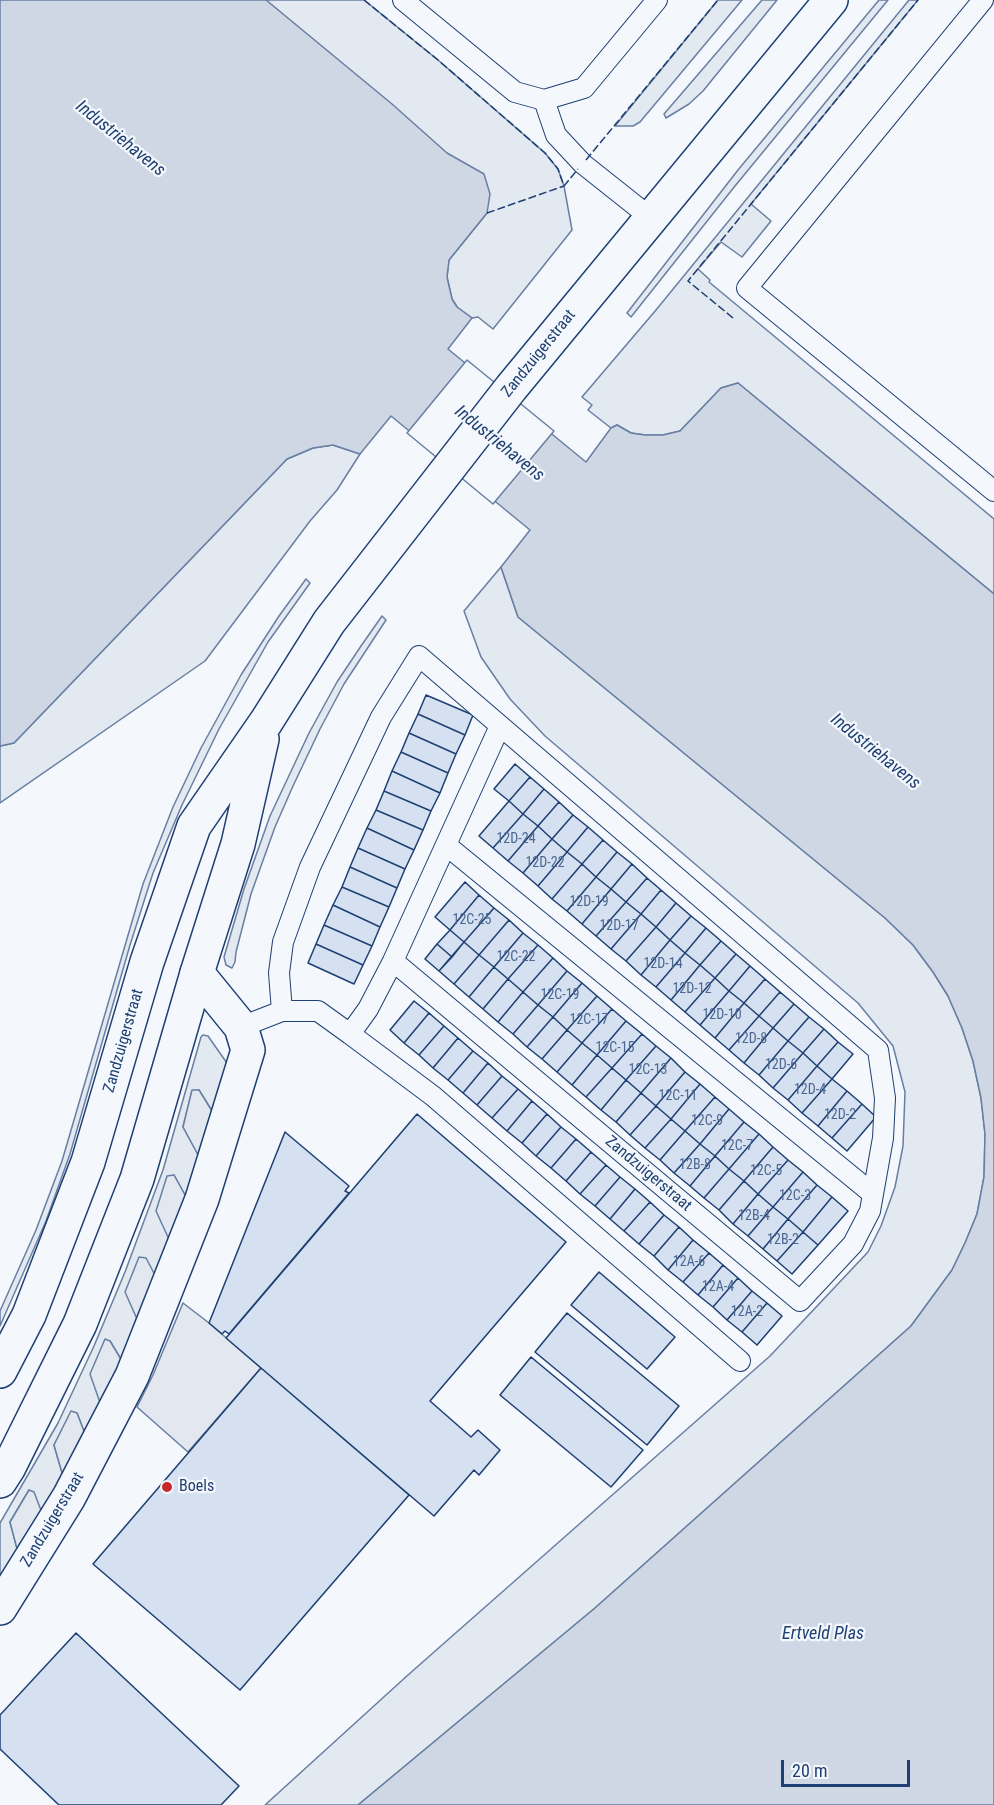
<!DOCTYPE html>
<html>
<head>
<meta charset="utf-8">
<style>
  body { margin:0 }
  #map { position:relative; width:994px; height:1805px; overflow:hidden; background:#f4f7fb; font-family:"Roboto Condensed",sans-serif }
  canvas { display:block }
  .scale { position:absolute; left:781px; top:1760px; width:129px; height:27px; box-sizing:border-box; border:3px solid #1d3f73; border-top:0; padding-left:8px; font-size:18px; line-height:21px; white-space:nowrap; color:#1d3f73; -webkit-text-stroke:4px #f4f7fb; paint-order:stroke }
</style>
</head>
<body>
<div id="map">
<canvas width="994" height="1805"></canvas>
<div class="scale">20 m</div>
</div>
<script>
const context = document.querySelector('canvas').getContext('2d');
context.lineJoin = 'round';
function fillPath(path, color) { context.fillStyle = color; context.fill(path, 'evenodd'); }
const poly = rows => new Path2D(rows.map(r => 'M' + r).join(''));
function stroke(path, color, width, dash) { context.strokeStyle = color; context.lineWidth = width; context.lineCap = dash ? 'butt' : 'round'; context.setLineDash(dash || []); context.stroke(path); }
function drawText(font, color, halo, rows, align = 'center') {
  context.font = font + ' "Roboto Condensed",sans-serif'; context.lineWidth = 4.5; context.setLineDash([]); context.textBaseline = 'middle'; context.strokeStyle = halo; context.fillStyle = color; for (const [text, x, y, turn = 0] of rows) {
    context.save(); context.translate(x, y); context.rotate((+turn || 0) * Math.PI / 180); context.textAlign = isNaN(turn) ? turn : align; if (halo) context.strokeText(text, 0, 0); context.fillText(text, 0, 0); context.restore();
  }
}
const green = poly([
  [241,0,364,0,438,60,545,153,558,169,564,186,572,230,493,329,478,317,472,318,457,307,452,299,447,277,449,260,487,213,241,0],
  [718,0,742,0,640,122,633,126,615,126,718,0],
  [762,0,777,0,703,91,689,104,666,118,664,114,762,0],
  [879,0,888,0,735,186,631,317,627,313,738,170,879,0],
  [909,0,918,0,751,204,771,221,742,257,721,242,698,269,710,280,709,282,994,519,994,594,738,383,721,388,680,431,663,435,645,435,631,433,617,425,611,428,588,410,592,405,582,397,656,310,909,0],
  [333,445,360,454,337,490,310,521,205,661,0,803,0,746,14,743,287,459,313,448,333,445],
  [501,567,518,617,885,918,913,945,933,972,948,996,962,1028,973,1061,981,1098,985,1134,984,1177,977,1214,965,1243,952,1270,911,1326,595,1608,358,1805,265,1805,408,1675,770,1356,868,1252,881,1226,895,1187,903,1146,905,1092,893,1046,858,1003,545,736,510,699,481,657,464,611,501,567],
  [306,579,310,583,268,642,219,729,182,805,153,873,130,945,70,1154,46,1221,0,1326,0,1311,36,1230,62,1161,143,884,173,807,201,748,241,675,279,616,306,579],
  [382,616,386,620,344,684,320,729,293,786,275,827,251,894,236,952,235,962,232,968,226,965,224,957,244,889,270,816,309,733,337,682,361,646,382,616],
  [203,1035,208,1036,229,1066,217,1111,212,1111,199,1090,192,1091,183,1127,202,1162,191,1197,185,1195,174,1175,173,1248,141,1328,122,1361,110,1341,103,1411,85,1434,77,1413,71,1412,54,1445,65,1483,42,1513,29,1490,10,1522,20,1560,0,1586,0,1523,58,1423,94,1346,125,1272,163,1170,201,1037,203,1035]
]);
const parking = poly([
  [192,1090,199,1090,212,1111,217,1111,202,1162,183,1127,192,1090],
  [174,1175,185,1195,191,1197,173,1248,156,1211,167,1176,174,1175],
  [139,1257,146,1258,156,1277,141,1328,125,1292,139,1257],
  [183,1303,209,1323,261,1368,188,1452,137,1407,153,1375,183,1303],
  [105,1339,110,1341,122,1361,103,1411,90,1374,105,1339],
  [71,1411,77,1413,85,1434,65,1483,54,1445,71,1411],
  [29,1490,34,1492,42,1513,20,1560,10,1522,29,1490]
]);
const water = poly([
  [0,0,266,0,392,104,447,153,484,174,490,194,487,213,449,260,447,277,452,299,457,307,472,318,448,349,586,462,611,428,617,425,631,433,645,435,663,435,680,431,721,388,738,383,994,594,994,1805,358,1805,595,1608,911,1326,952,1270,965,1243,977,1214,984,1177,985,1134,981,1098,973,1061,962,1028,948,996,933,972,913,945,885,918,518,617,501,567,530,530,391,416,360,454,333,445,313,448,287,459,14,743,0,746,0,0]
]);
const pier = poly([
  [467,360,554,431,493,504,407,433,467,360]
]);
const building = poly([
  [426,695,473,715,465,735,418,714,426,695],
  [418,714,465,735,456,754,409,733,418,714],
  [409,733,456,754,448,773,401,752,409,733],
  [401,752,448,773,440,793,392,771,401,752],
  [515,764,530,777,509,801,494,789,515,764],
  [392,771,440,793,431,811,384,791,392,771],
  [530,777,544,789,523,814,509,801,530,777],
  [544,789,559,802,538,826,523,814,544,789],
  [384,791,431,811,423,830,376,810,384,791],
  [509,801,523,814,493,848,479,836,509,801],
  [559,802,573,815,552,839,538,826,559,802],
  [376,810,423,830,414,850,367,828,376,810],
  [523,814,538,826,508,861,493,848,523,814],
  [573,815,588,827,567,852,552,839,573,815],
  [538,826,552,839,523,873,508,861,538,826],
  [588,827,603,840,582,864,567,852,588,827],
  [367,828,414,850,405,869,358,848,367,828],
  [552,839,567,852,538,886,523,873,552,839],
  [603,840,617,852,596,877,582,864,603,840],
  [358,848,405,869,397,888,350,867,358,848],
  [567,852,582,864,552,899,538,886,567,852],
  [617,852,632,864,611,889,596,877,617,852],
  [582,864,596,877,567,911,552,899,582,864],
  [632,864,647,878,626,902,611,889,632,864],
  [350,867,397,888,389,907,342,887,350,867],
  [596,877,611,889,582,924,567,911,596,877],
  [647,878,661,890,641,914,626,902,647,878],
  [465,882,479,895,450,930,435,917,465,882],
  [342,887,389,907,380,927,333,905,342,887],
  [611,889,626,902,596,936,582,924,611,889],
  [661,890,676,903,656,927,641,914,661,890],
  [479,895,494,908,464,942,450,930,479,895],
  [626,902,641,914,611,949,596,936,626,902],
  [676,903,691,916,670,940,656,927,676,903],
  [333,905,380,927,372,946,324,925,333,905],
  [494,908,509,920,479,955,464,942,494,908],
  [641,914,656,927,626,961,611,949,641,914],
  [691,916,706,928,685,953,670,940,691,916],
  [509,920,523,933,494,967,479,955,509,920],
  [324,925,372,946,363,965,316,944,324,925],
  [656,927,670,940,641,975,626,961,656,927],
  [706,928,721,941,700,965,685,953,706,928],
  [450,930,464,942,452,957,437,944,450,930],
  [523,933,538,945,508,979,494,967,523,933],
  [670,940,685,953,656,987,641,975,670,940],
  [721,941,736,954,715,978,700,965,721,941],
  [464,942,479,955,454,984,439,971,464,942],
  [316,944,363,965,354,984,308,963,316,944],
  [437,944,452,957,439,971,425,959,437,944],
  [538,945,553,958,523,992,508,979,538,945],
  [685,953,700,965,671,1000,656,987,685,953],
  [736,954,750,966,729,991,715,978,736,954],
  [479,955,494,967,469,997,454,984,479,955],
  [553,958,567,971,538,1005,523,992,553,958],
  [700,965,715,978,685,1012,671,1000,700,965],
  [750,966,765,979,744,1003,729,991,750,966],
  [494,967,508,979,483,1009,469,997,494,967],
  [567,971,582,983,553,1017,538,1005,567,971],
  [715,978,729,991,700,1025,685,1012,715,978],
  [508,979,523,992,498,1022,483,1009,508,979],
  [765,979,780,992,759,1016,744,1003,765,979],
  [582,983,597,996,567,1030,553,1017,582,983],
  [729,991,744,1003,715,1038,700,1025,729,991],
  [523,992,538,1005,513,1034,498,1022,523,992],
  [780,992,794,1004,773,1028,759,1016,780,992],
  [597,996,612,1009,582,1043,567,1030,597,996],
  [414,1001,429,1013,404,1043,390,1030,414,1001],
  [744,1003,759,1016,729,1050,715,1038,744,1003],
  [794,1004,809,1017,788,1041,773,1028,794,1004],
  [538,1005,553,1017,527,1047,513,1034,538,1005],
  [612,1009,626,1021,597,1055,582,1043,612,1009],
  [429,1013,444,1026,419,1055,404,1043,429,1013],
  [759,1016,773,1028,744,1063,729,1050,759,1016],
  [553,1017,567,1030,542,1059,527,1047,553,1017],
  [809,1017,824,1029,803,1053,788,1041,809,1017],
  [626,1021,642,1034,612,1068,597,1055,626,1021],
  [444,1026,458,1038,433,1068,419,1055,444,1026],
  [773,1028,788,1041,759,1075,744,1063,773,1028],
  [824,1029,838,1042,817,1066,803,1053,824,1029],
  [567,1030,582,1043,557,1072,542,1059,567,1030],
  [642,1034,656,1046,626,1080,612,1068,642,1034],
  [458,1038,473,1051,448,1080,433,1068,458,1038],
  [788,1041,803,1053,773,1088,759,1075,788,1041],
  [838,1042,853,1054,832,1079,817,1066,838,1042],
  [582,1043,597,1055,572,1085,557,1072,582,1043],
  [656,1046,671,1058,641,1093,626,1080,656,1046],
  [473,1051,488,1063,463,1093,448,1080,473,1051],
  [803,1053,817,1066,788,1100,773,1088,803,1053],
  [597,1055,612,1068,586,1097,572,1085,597,1055],
  [671,1058,685,1072,656,1106,641,1093,671,1058],
  [488,1063,502,1076,477,1105,463,1093,488,1063],
  [817,1066,832,1079,802,1113,788,1100,817,1066],
  [612,1068,626,1080,601,1110,586,1097,612,1068],
  [685,1072,700,1084,671,1119,656,1106,685,1072],
  [502,1076,518,1089,492,1118,477,1105,502,1076],
  [832,1079,847,1091,818,1126,802,1113,832,1079],
  [626,1080,641,1093,616,1122,601,1110,626,1080],
  [700,1084,715,1097,685,1131,671,1119,700,1084],
  [518,1089,532,1101,507,1131,492,1118,518,1089],
  [847,1091,862,1104,832,1138,818,1126,847,1091],
  [641,1093,656,1106,630,1135,616,1122,641,1093],
  [715,1097,729,1109,700,1144,685,1131,715,1097],
  [532,1101,547,1114,522,1143,507,1131,532,1101],
  [862,1104,876,1117,847,1151,832,1138,862,1104],
  [656,1106,671,1119,645,1148,630,1135,656,1106],
  [729,1109,744,1122,715,1156,700,1144,729,1109],
  [417,1114,566,1242,430,1401,471,1437,478,1430,500,1450,479,1475,474,1470,434,1516,226,1338,417,1114],
  [547,1114,561,1127,536,1156,522,1143,547,1114],
  [671,1119,685,1131,660,1160,645,1148,671,1119],
  [744,1122,759,1134,729,1169,715,1156,744,1122],
  [561,1127,576,1139,551,1168,536,1156,561,1127],
  [685,1131,700,1144,674,1173,660,1160,685,1131],
  [285,1132,349,1186,345,1191,349,1193,229,1334,225,1331,222,1334,209,1323,285,1132],
  [759,1134,773,1147,744,1181,729,1169,759,1134],
  [576,1139,591,1152,566,1181,551,1168,576,1139],
  [700,1144,715,1156,690,1186,674,1173,700,1144],
  [773,1147,788,1160,758,1194,744,1181,773,1147],
  [591,1152,606,1165,580,1194,566,1181,591,1152],
  [715,1156,729,1169,704,1198,690,1186,715,1156],
  [788,1160,803,1172,773,1207,758,1194,788,1160],
  [606,1165,620,1177,595,1206,580,1194,606,1165],
  [729,1169,744,1181,719,1210,704,1198,729,1169],
  [803,1172,817,1185,788,1219,773,1207,803,1172],
  [620,1177,635,1189,610,1219,595,1206,620,1177],
  [744,1181,758,1194,733,1224,719,1210,744,1181],
  [817,1185,832,1197,803,1232,788,1219,817,1185],
  [635,1189,650,1202,624,1231,610,1219,635,1189],
  [758,1194,773,1207,748,1236,733,1224,758,1194],
  [832,1197,848,1211,818,1245,803,1232,832,1197],
  [650,1202,664,1215,639,1244,624,1231,650,1202],
  [773,1207,788,1219,763,1249,748,1236,773,1207],
  [664,1215,679,1227,654,1256,639,1244,664,1215],
  [788,1219,803,1232,777,1261,763,1249,788,1219],
  [679,1227,693,1240,668,1270,654,1256,679,1227],
  [803,1232,818,1245,792,1274,777,1261,803,1232],
  [693,1240,709,1253,683,1282,668,1270,693,1240],
  [709,1253,723,1265,698,1295,683,1282,709,1253],
  [723,1265,738,1278,713,1307,698,1295,723,1265],
  [599,1272,675,1337,647,1369,571,1305,599,1272],
  [738,1278,752,1291,727,1320,713,1307,738,1278],
  [752,1291,767,1303,742,1332,727,1320,752,1291],
  [767,1303,782,1316,757,1345,742,1332,767,1303],
  [567,1313,679,1406,647,1445,535,1352,567,1313],
  [531,1357,643,1450,611,1487,500,1395,531,1357],
  [261,1368,409,1495,240,1690,93,1564,261,1368],
  [76,1633,239,1786,221,1805,59,1805,0,1749,0,1715,76,1633]
]);
const service = poly([
  [403,0,515,92,544,100,584,88,657,0],
  [983,0,747,288,994,491],
  [544,100,556,135,583,164,651,218],
  [446,845,873,1194],
  [282,1011,279,973,283,942,310,867,381,717,419,656,878,1050,885,1098,883,1138,870,1211,853,1244,800,1301,393,961],
  [241,1027,282,1011,318,1011,350,1034,368,1009,393,961,500,726],
  [350,1034,433,1096,740,1361]
]);
const minor = poly([
  [0,1608,69,1497,132,1376,202,1199,248,1050,241,1027,197,973]
]);
const secondary = poly([
  [0,1371,29,1315,88,1162,147,962,194,826,266,722,329,622,511,388,831,0],
  [0,1481,9,1467,80,1324,137,1179,197,973,238,844,262,739]
]);
const fence = poly([
  [364,0,438,60,545,153,558,169,564,186,578,169],
  [586,160,718,0],
  [487,213,564,186],
  [733,318,688,281,918,0]
]);
const markers = [
  [167,1487,6,"#c62828"]
];
const numberNames = [
  ["12D-24",516,839],
  ["12D-22",545,863],
  ["12D-19",589,902],
  ["12C-25",472,920],
  ["12D-17",619,926],
  ["12C-22",516,957],
  ["12D-14",663,964],
  ["12D-12",692,989],
  ["12C-19",560,995],
  ["12D-10",722,1015],
  ["12C-17",589,1020],
  ["12D-8",751,1039],
  ["12C-15",615,1048],
  ["12D-6",781,1065],
  ["12C-13",648,1070],
  ["12D-4",810,1090],
  ["12C-11",678,1096],
  ["12D-2",840,1115],
  ["12C-9",707,1121],
  ["12C-7",737,1146],
  ["12B-8",695,1165],
  ["12C-5",766,1171],
  ["12C-3",795,1196],
  ["12B-4",754,1216],
  ["12B-2",783,1240],
  ["12A-6",689,1262],
  ["12A-4",718,1287],
  ["12A-2",747,1312]
];
const streetNames = [
  ["Zandzuigerstraat",539,354,-51],
  ["Zandzuigerstraat",124,1041,-74],
  ["Zandzuigerstraat",648,1174,40],
  ["Zandzuigerstraat",53,1520,-59]
];
const poiNames = [
  ["Boels",179,1487]
];
const waterNames = [
  ["Industriehavens",120,139,39],
  ["Industriehavens",499,444,39],
  ["Industriehavens",875,752,39],
  ["Ertveld Plas",823,1634]
];
fillPath(green, '#e3e9f0');
stroke(green, '#687fa3', 1.5);
fillPath(parking, '#e3e8f0');
stroke(parking, '#687fa3', 1.5);
fillPath(water, '#cfd7e4');
stroke(water, '#687fa3', 1.5);
fillPath(pier, '#f4f7fb');
stroke(pier, '#687fa3', 1.5);
fillPath(building, '#d5e0f0');
stroke(building, '#1d3f73', 1.5);
stroke(service, '#1d3f73', 22);
stroke(minor, '#1d3f73', 36);
stroke(secondary, '#1d3f73', 36);
stroke(service, '#f4f7fb', 20);
stroke(minor, '#f4f7fb', 33);
stroke(secondary, '#f4f7fb', 33);
stroke(fence, '#1d3f73', 1.5, [8, 3]);
for (const [x, y, r, color] of markers) { const dot = new Path2D(); dot.arc(x, y, r, 0, 2 * Math.PI); context.fillStyle = color; context.fill(dot); stroke(dot, '#f4f7fb', 2); }
drawText('14px', '#4b6792', null, numberNames);
drawText('16px', '#1d3f73', '#f4f7fb', streetNames);
drawText('16px', '#1d3f73', '#f4f7fb', poiNames, 'left');
drawText('italic 18px', '#1d3f73', '#f4f7fb', waterNames);
</script>
</body>
</html>
